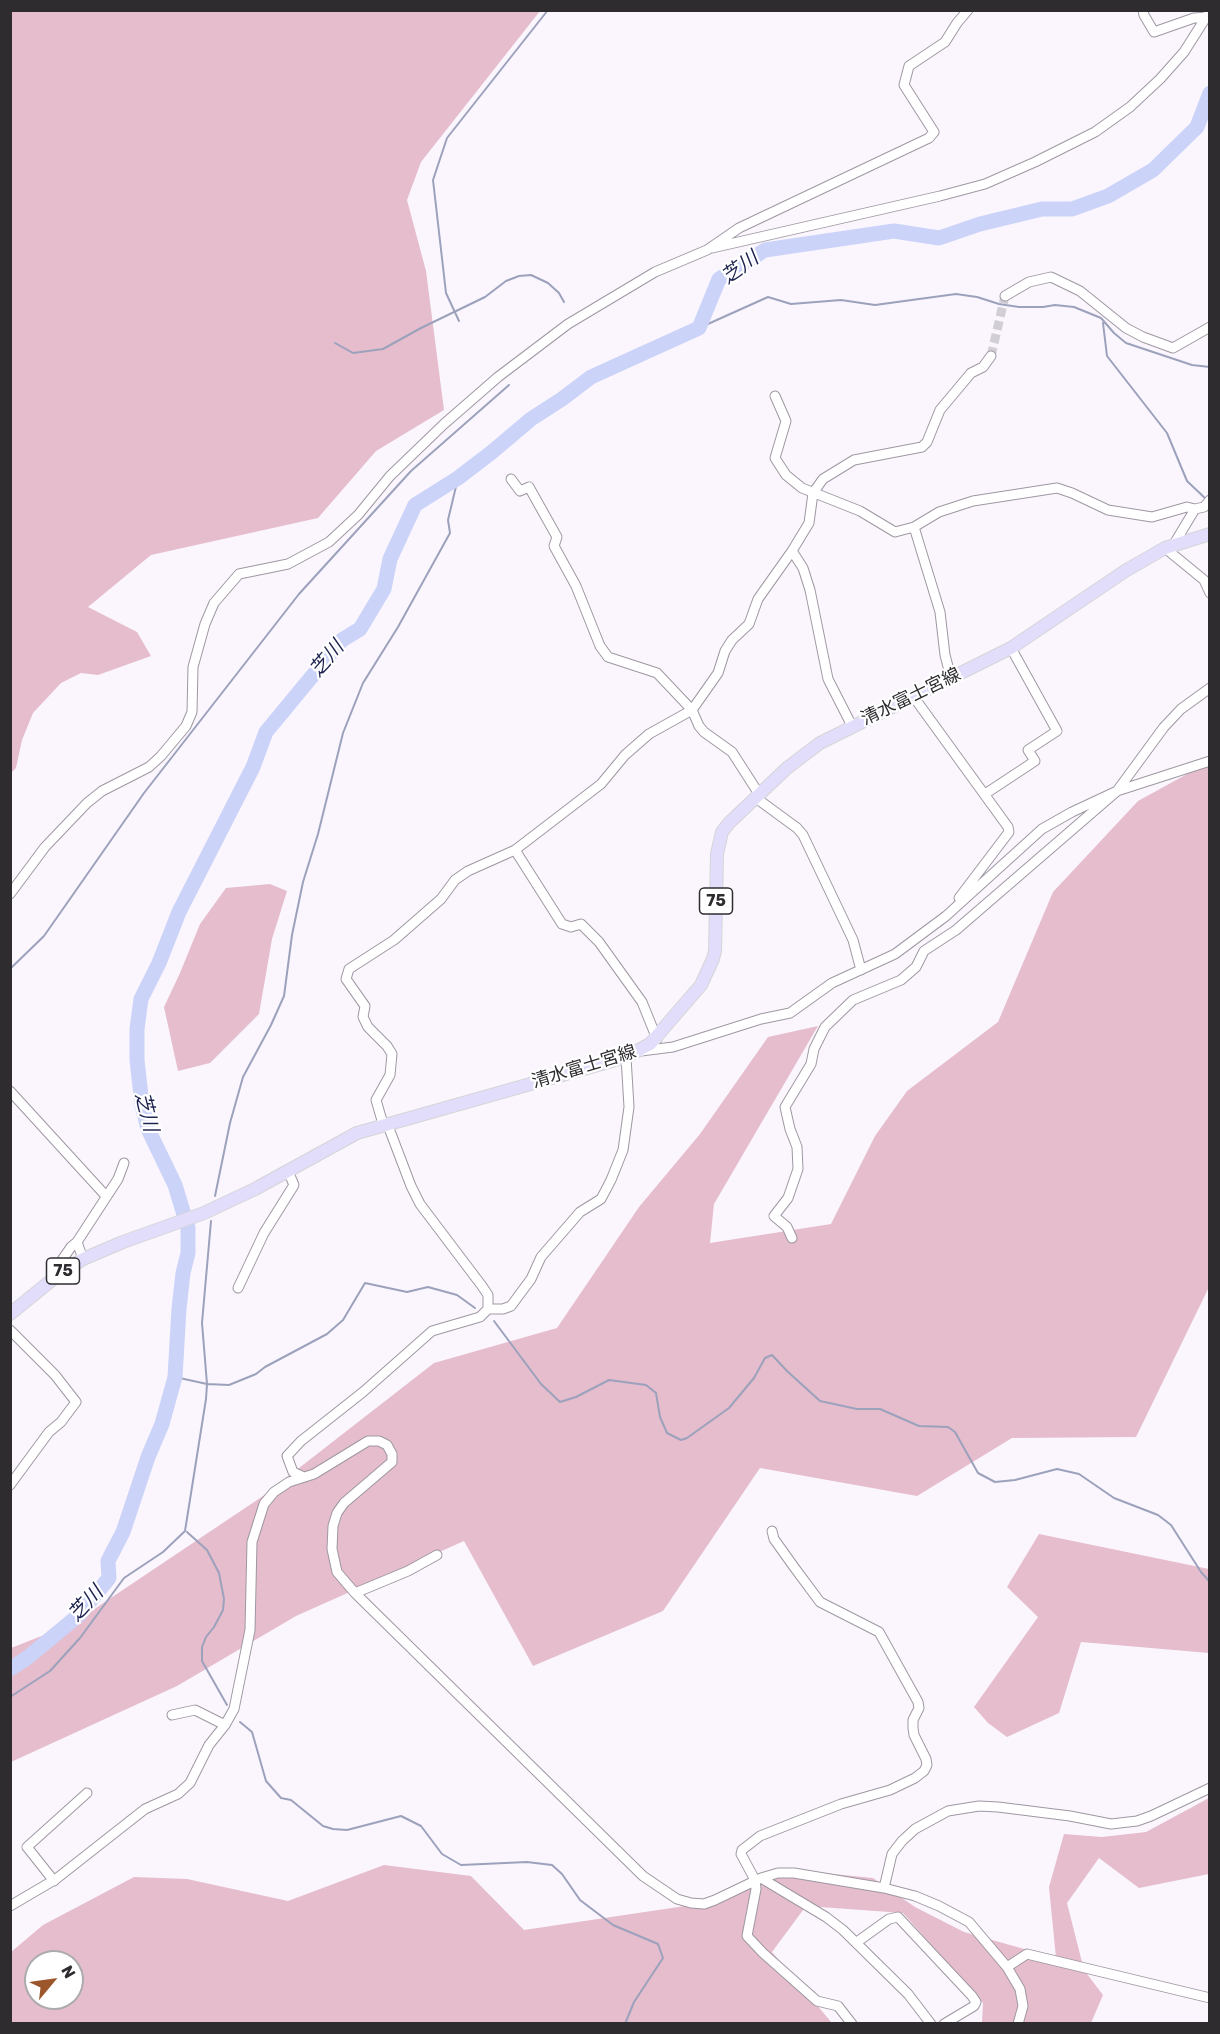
<!DOCTYPE html>
<html>
<head>
<meta charset="utf-8">
<style>
  body { margin:0 }
  #map { position:relative; width:1220px; height:2034px; overflow:hidden; background:#fbf6fe; font-family:Rubik,sans-serif }
  canvas { display:block }
  .frame { position:absolute; inset:0; border:12px solid #2f2c30; pointer-events:none }
  .north { position:absolute; left:24px; top:1950px; width:60px; height:60px; box-sizing:border-box; background:#fff; border:2px solid #acabac; border-radius:50%; rotate:61deg; font-size:16px; font-weight:700; line-height:24px; text-align:center; color:#2f2c30 }
  .north::after { content:''; display:block; margin:auto; width:21px; height:27px; background:#9b562b; clip-path:polygon(50% 0,100% 100%,50% 72%,0 100%) }
</style>
</head>
<body>
<div id="map">
<canvas width="1220" height="2034"></canvas>
<div class="frame"></div>
<div class="north">N</div>
</div>
<script>
const context = document.querySelector('canvas').getContext('2d');
context.lineJoin = 'round';
function fillPath(path, color) { context.fillStyle = color; context.fill(path, 'evenodd'); }
const poly = rows => new Path2D(rows.map(r => 'M' + r).join(''));
function stroke(path, color, width, dash) { context.strokeStyle = color; context.lineWidth = width; context.lineCap = dash ? 'butt' : 'round'; context.setLineDash(dash || []); context.stroke(path); }
function drawText(font, color, halo, rows, align = 'center') {
  context.font = font + ' Rubik,"Noto Sans JP",sans-serif'; context.lineWidth = 4.5; context.setLineDash([]); context.textBaseline = 'middle'; context.strokeStyle = halo; context.fillStyle = color; for (const [text, x, y, turn = 0] of rows) {
    context.save(); context.translate(x, y); context.rotate((+turn || 0) * Math.PI / 180); context.textAlign = isNaN(turn) ? turn : align; if (halo) context.strokeText(text, 0, 0); context.fillText(text, 0, 0); context.restore();
  }
}
const green = poly([
  [11,10,540,11,421,162,407,200,426,271,444,410,376,451,318,518,151,555,88,607,137,632,151,656,98,675,81,673,61,683,33,713,22,740,16,768,11,773],
  [1209,762,1209,1287,1136,1437,1012,1438,917,1496,760,1468,663,1611,533,1666,464,1541,296,1616,177,1686,11,1762,11,1648,72,1624,263,1496,434,1363,557,1328,639,1207,700,1134,768,1037,818,1026,714,1204,710,1243,831,1224,875,1136,907,1091,998,1022,1053,892,1138,801],
  [270,884,287,891,272,939,259,1014,210,1063,178,1071,164,1007,180,973,200,924,226,888],
  [1039,1534,1209,1569,1209,1653,1081,1642,1059,1713,1007,1737,988,1723,974,1707,1038,1617,1007,1587],
  [1209,1798,1209,1874,1139,1888,1099,1858,1067,1903,1084,1970,1103,1995,1091,2023,982,2023,983,2003,903,1913,806,1906,772,1952,832,2023,11,2024,11,1952,43,1925,134,1877,187,1879,288,1901,384,1865,471,1876,524,1930,685,1906,794,1870,873,1878,915,1907,964,1932,1056,1958,1049,1887,1064,1834,1102,1837,1146,1832],
  [36,1962,72,1962,72,1998,36,1998]
]);
const stream = poly([
  [459,321,446,293,433,180,447,138,548,10],
  [1103,323,1107,356,1167,433,1187,481,1207,500],
  [699,328,768,297,791,304,841,300,875,305,956,294,977,297,999,304,1019,307,1043,307,1055,305,1074,307,1101,318,1114,333,1126,343,1192,365,1210,367],
  [335,343,353,353,383,349,421,328,485,297,506,281,519,276,531,275,548,283,559,293,564,302],
  [10,969,44,936,144,793,299,594,411,471,509,385],
  [215,1196,230,1123,243,1077,271,1025,284,996,292,935,303,882,318,834,343,733,363,683,398,627,450,533,448,520,458,478],
  [494,1321,541,1384,560,1402,576,1397,609,1380,646,1385,656,1393,660,1417,667,1433,681,1440,687,1438,729,1408,754,1378,765,1358,772,1355,787,1371,820,1401,857,1409,880,1409,919,1426,948,1427,955,1432,978,1473,995,1482,1015,1480,1057,1469,1079,1474,1114,1498,1158,1515,1171,1525,1201,1572,1210,1582],
  [175,1377,207,1384,229,1385,256,1374,265,1367,327,1334,343,1320,365,1283,407,1292,428,1287,457,1295,475,1308],
  [187,1532,207,1550,219,1573,224,1599,223,1610,214,1627,206,1637,202,1647,202,1661,227,1705],
  [10,1697,50,1671,80,1638,124,1578,163,1552,185,1531,206,1399,207,1384,202,1323,211,1221],
  [240,1722,252,1732,266,1781,281,1798,291,1800,323,1826,333,1829,347,1830,401,1816,421,1826,442,1854,461,1865,527,1862,552,1865,562,1874,580,1900,613,1925,658,1944,663,1958,634,2002,625,2024]
]);
const river = poly([
  [10,1669,27,1658,79,1615,109,1578,108,1561,123,1532,148,1457,162,1424,175,1377,179,1309,183,1273,188,1253,188,1228,175,1185,148,1129,142,1105,137,1060,137,1029,141,999,159,963,179,912,253,767,266,732,342,640,360,629,384,589,390,559,415,505,458,478,492,452,531,419,562,399,591,377,699,328,719,279,765,250,894,231,939,238,980,224,1042,209,1072,209,1108,196,1153,170,1197,127,1210,93]
]);
const minorTunnel = poly([
  [991,356,1005,296]
]);
const minor = poly([
  [1143,10,1144,15,1154,32,1194,18,1207,17,1210,18],
  [712,248,940,196,985,184,1035,162,1095,132,1130,107,1160,79,1184,52,1210,11],
  [1005,296,1029,282,1051,277,1080,291,1126,328,1143,337,1173,348,1210,327],
  [775,396,786,421,775,458,786,475,802,488,860,511,895,532,914,527,939,512,973,501,1057,488,1072,493,1108,510,1152,517,1187,507,1195,509],
  [511,479,520,491,529,487,557,537,554,546,576,586,600,646,608,657,657,673,692,710,699,726,704,732,732,752,759,794],
  [914,527,940,612,945,655,951,678],
  [1174,544,1195,509,1204,507,1210,500],
  [1165,548,1204,580,1210,593],
  [792,551,803,568,810,590,828,679,852,726],
  [913,696,1008,827,1009,832,959,898],
  [985,794,1035,761,1028,750,1057,731,1011,648],
  [756,798,797,828,803,835,853,940,861,970],
  [515,850,562,924,571,927,581,924,599,942,642,1002,657,1039],
  [10,894,45,847,87,803,102,791,149,767,161,756,186,726,192,712,193,667,205,624,214,603,239,574,288,564,329,542,358,515,390,476,444,424,498,377,568,324,655,272,707,250,739,228,929,138,934,132,904,85,909,66,945,42,957,23,968,10],
  [641,1051,673,1047,761,1019,790,1013,832,983,895,954,946,916,1042,829,1072,812,1117,791,1210,761],
  [10,1091,106,1196],
  [387,1123,411,1186,420,1204,482,1286,488,1295,488,1309],
  [383,1124,376,1100,390,1075,392,1054,387,1046,368,1027,363,1017,365,1006,346,979,349,969,394,940,441,899,455,880,468,871,515,850,601,784,625,755,649,734,692,710,718,673,725,651,732,640,749,624,758,599,792,551,809,523,813,493,823,479,854,460,922,447,927,442,940,410,971,373,983,367,991,356],
  [792,1238,787,1227,774,1216,788,1198,798,1169,797,1147,790,1129,785,1107,811,1064,814,1049,825,1027,853,1000,901,980,916,967,924,951,956,930,1117,791,1164,727,1181,709,1210,688],
  [83,1259,77,1242,118,1179,124,1163],
  [62,1260,71,1247,77,1242],
  [238,1288,264,1233,294,1185,288,1171],
  [10,1330,55,1375,76,1402,61,1422,49,1432,10,1485],
  [304,1477,293,1472,287,1456,301,1441,363,1392,432,1331,480,1317,488,1309,503,1309,511,1306,531,1279,541,1257,580,1212,601,1199,611,1180,623,1150,629,1107,626,1057],
  [772,1531,774,1539,794,1567,820,1602,879,1632,918,1702,919,1708,913,1720,913,1728,914,1735,926,1759,927,1765,924,1771,915,1778,890,1790,841,1804,760,1836,742,1850,741,1854,755,1880,756,1889,747,1936,763,1953,817,2001,838,2006,852,2024],
  [355,1593,408,1571,437,1555],
  [172,1715,195,1710,225,1725],
  [761,1878,826,1917,843,1930,908,1994,931,2024],
  [54,1881,27,1847,87,1793],
  [884,1888,892,1854,902,1841,915,1829,948,1811,979,1806,998,1807,1070,1816,1111,1824,1137,1821,1151,1816,1210,1788],
  [10,1906,56,1879,145,1809,178,1794,190,1783,209,1745,225,1725,234,1709,250,1630,252,1542,264,1504,274,1492,289,1482,314,1474,368,1441,379,1441,387,1445,392,1454,392,1462,344,1503,337,1513,333,1526,332,1549,337,1572,355,1593,643,1876,677,1899,691,1903,704,1904,715,1900,761,1878,778,1873,794,1873,884,1888,915,1896,939,1906,969,1922,1007,1967,1020,1989,1023,2006,1018,2024],
  [857,1942,889,1919,898,1917,972,1996,976,2002,974,2006,944,2024],
  [1007,1967,1027,1954,1210,1998]
]);
const major = poly([
  [10,1314,58,1275,83,1259,123,1242,204,1213,255,1189,357,1133,626,1057,650,1044,701,985,713,959,715,951,717,854,722,832,729,823,787,768,820,743,1011,648,1125,571,1165,548,1210,534]
]);
const shields = [
  [716,901,33],
  [63,1271,33]
];
const shieldNames = [
  ["75",716,901],
  ["75",63,1271]
];
const streetNames = [
  ["清水富士宮線",911,697,-26],
  ["清水富士宮線",584,1067,-17]
];
const waterNames = [
  ["芝川",740,268,-36],
  ["芝川",327,659,-49],
  ["芝川",146,1112,76],
  ["芝川",86,1604,-47]
];
fillPath(green, '#e5bdcd');
stroke(stream, '#9ca1bc', 2);
stroke(river, '#cbd3f8', 15);
stroke(minorTunnel, '#d2ced5', 9, [9, 4.5]);
stroke(minor, '#9f97a3', 11);
stroke(major, '#d5d5d6', 14);
stroke(minor, '#fff', 9);
stroke(major, '#e3ddfc', 12);
for (const [x, y, w] of shields) { const box = new Path2D(); box.roundRect(x - w / 2, y - 13, w, 26, 4.5); context.fillStyle = '#fff'; context.fill(box); stroke(box, '#2f2c30', 1.5); }
drawText('bold 16px', '#2f2c30', null, shieldNames);
drawText('18px', '#2f2c30', '#fff', streetNames);
drawText('italic 20px', '#1f2451', '#fff', waterNames);
</script>
</body>
</html>
